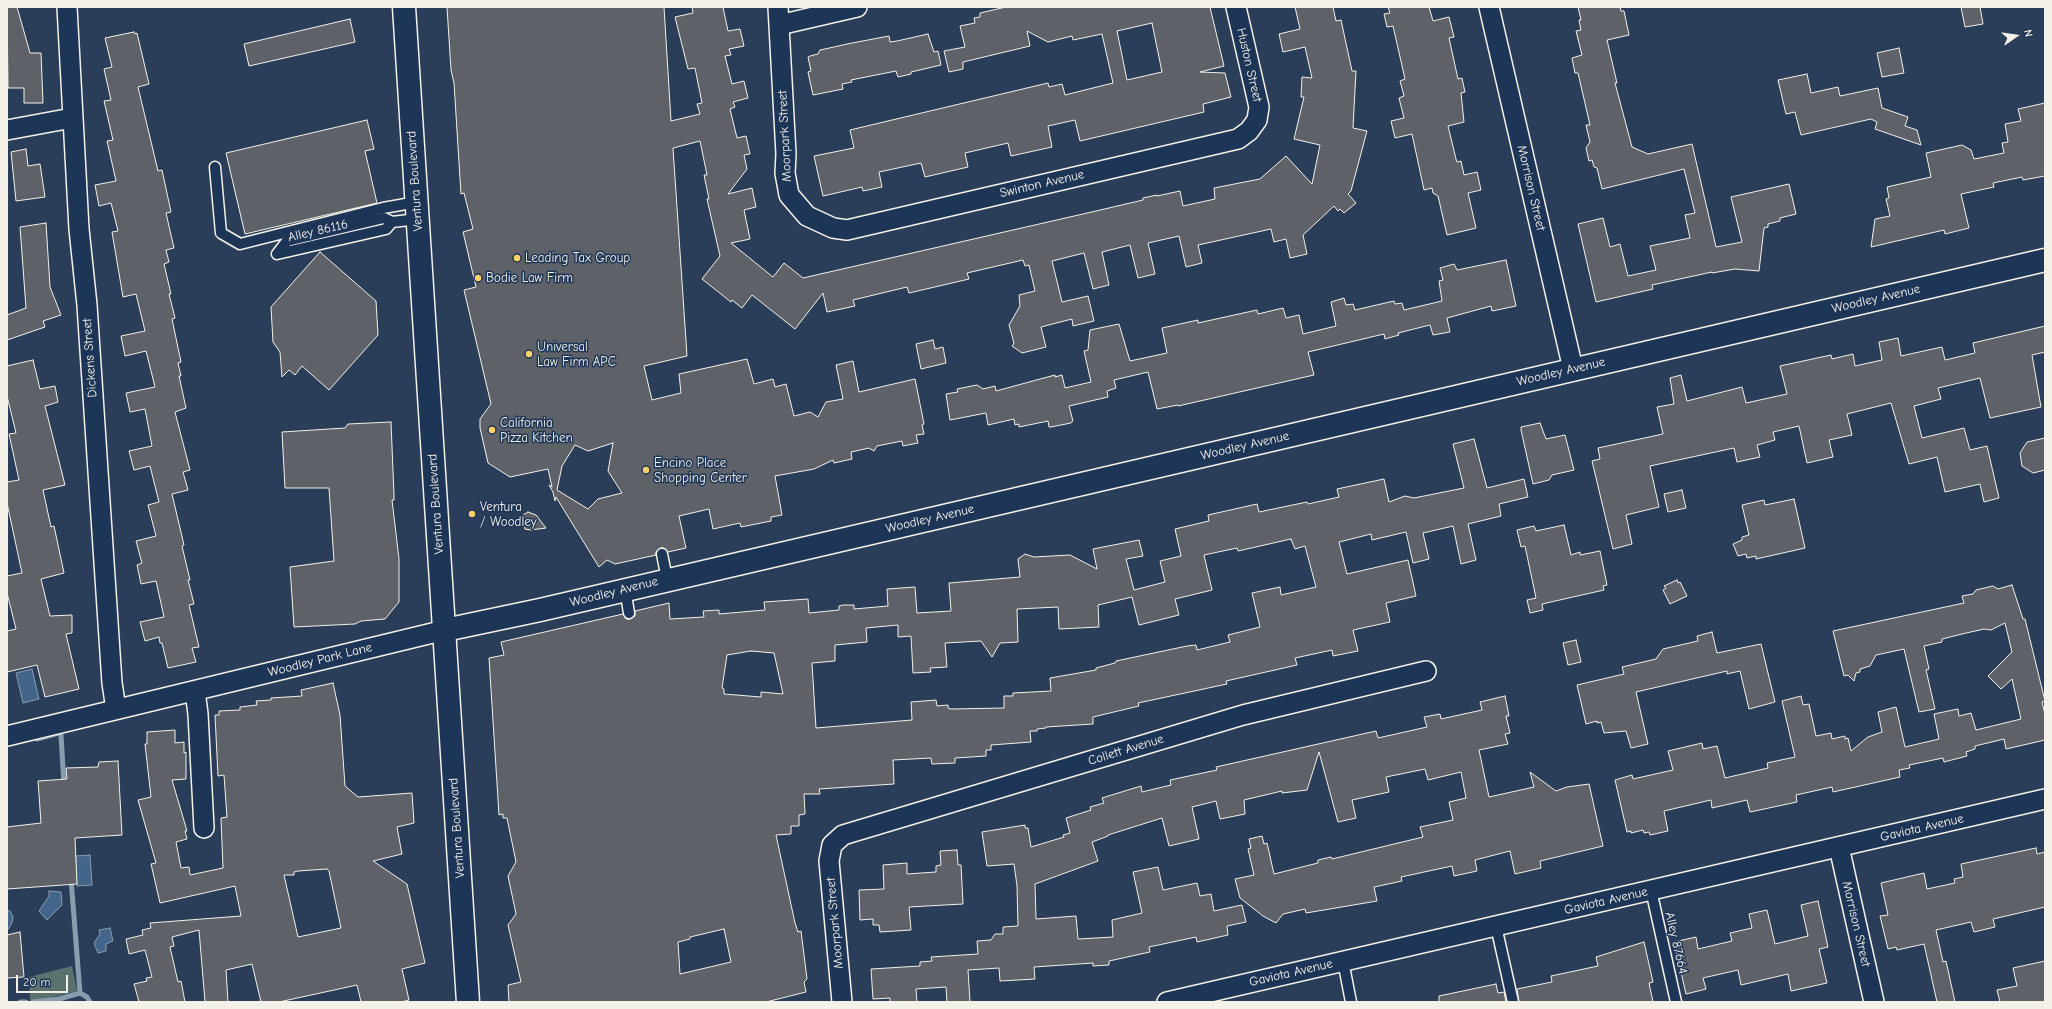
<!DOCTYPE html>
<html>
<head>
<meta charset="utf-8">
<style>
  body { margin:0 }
  #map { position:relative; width:2052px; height:1009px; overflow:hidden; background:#2a3e5a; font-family:"Comic Neue",sans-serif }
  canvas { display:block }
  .frame { position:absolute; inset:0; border:8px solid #f4f1e8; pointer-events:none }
  .north { position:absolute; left:1996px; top:16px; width:40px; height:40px; -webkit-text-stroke:3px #1d3557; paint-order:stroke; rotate:77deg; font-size:11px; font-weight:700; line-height:16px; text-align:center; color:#f4f1e8 }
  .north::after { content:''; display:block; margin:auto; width:14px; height:18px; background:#f4f1e8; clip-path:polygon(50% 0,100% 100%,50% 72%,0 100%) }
  .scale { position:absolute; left:16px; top:975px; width:52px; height:18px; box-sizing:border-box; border:2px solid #f4f1e8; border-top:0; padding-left:5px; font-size:12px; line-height:14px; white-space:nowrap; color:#f4f1e8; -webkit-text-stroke:3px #1d3557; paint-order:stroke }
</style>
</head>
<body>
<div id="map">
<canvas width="2052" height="1009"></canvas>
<div class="frame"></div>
<div class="north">N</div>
<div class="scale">20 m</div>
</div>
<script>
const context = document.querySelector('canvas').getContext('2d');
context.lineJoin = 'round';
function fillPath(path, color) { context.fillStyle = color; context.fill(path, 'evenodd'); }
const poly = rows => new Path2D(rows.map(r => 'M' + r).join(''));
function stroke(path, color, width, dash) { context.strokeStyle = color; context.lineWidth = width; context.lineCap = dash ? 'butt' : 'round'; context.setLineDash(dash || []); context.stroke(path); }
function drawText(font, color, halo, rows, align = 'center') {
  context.font = font + ' "Comic Neue",sans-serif'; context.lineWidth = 3; context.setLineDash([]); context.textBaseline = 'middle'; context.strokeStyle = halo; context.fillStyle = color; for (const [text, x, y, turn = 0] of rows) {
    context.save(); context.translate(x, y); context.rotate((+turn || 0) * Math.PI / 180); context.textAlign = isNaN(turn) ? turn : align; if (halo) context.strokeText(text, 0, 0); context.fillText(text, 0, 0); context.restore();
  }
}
const green = poly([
  [72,966,77,991,41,1000,30,1000,29,977]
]);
const water = poly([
  [32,669,39,699,23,703,16,673,32,669],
  [90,855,92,885,77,886,76,856,90,855],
  [49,891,61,892,62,905,47,920,39,911,49,896,49,891],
  [7,910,10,911,13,917,12,923,7,931,7,910],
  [110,928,113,941,106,944,106,951,98,953,94,943,100,934,99,930,110,928]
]);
const stream = poly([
  [37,739,59,733,61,735,64,785],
  [71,879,80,993,87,997,90,1002],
  [20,1002,26,1002],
  [33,1002,59,999,80,993]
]);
const building = poly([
  [7,7,17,7,30,53,41,53,43,103,24,103,24,88,8,88,7,7],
  [447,7,664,7,671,121,700,114,697,104,702,103,695,68,688,69,675,17,693,13,692,7,723,7,728,31,740,29,744,46,729,49,731,55,725,56,732,84,744,81,748,98,733,102,735,107,730,109,737,138,746,136,750,154,744,155,747,169,728,194,752,188,756,207,744,210,750,239,731,243,773,277,784,263,803,278,1096,211,1143,200,1143,198,1157,195,1157,196,1180,191,1183,206,1215,199,1214,188,1260,179,1286,156,1312,184,1320,145,1294,139,1304,97,1301,97,1302,77,1312,78,1305,47,1283,52,1279,34,1300,29,1295,7,1333,7,1336,21,1341,20,1352,71,1356,71,1353,128,1367,131,1351,191,1348,194,1356,203,1344,213,1340,209,1338,211,1334,206,1303,235,1307,254,1290,258,1286,239,1274,242,1271,229,1198,245,1202,263,1186,267,1179,236,1148,243,1155,274,1138,278,1130,245,1102,252,1109,285,1093,289,1084,253,1052,261,1062,302,1088,296,1094,321,1073,326,1072,319,1041,327,1046,347,1022,353,1012,346,1014,343,1009,325,1020,306,1019,295,1035,291,1029,265,1025,266,1023,260,967,273,969,279,909,293,907,287,853,300,855,306,827,312,823,293,795,329,752,295,742,308,732,300,731,302,702,279,720,256,707,199,709,199,704,175,707,175,700,141,673,148,687,356,644,366,652,400,681,393,679,374,747,359,754,384,773,379,775,387,786,384,794,416,810,412,818,417,826,402,843,399,836,365,853,361,859,392,915,379,924,424,922,425,924,434,916,435,918,443,903,446,902,441,877,446,874,451,869,448,851,452,852,459,834,463,833,460,814,469,775,476,782,515,771,517,771,521,741,527,740,523,713,529,709,509,679,516,686,548,668,552,664,548,660,548,656,552,656,555,615,564,607,560,599,567,556,497,555,501,553,492,549,485,552,487,548,469,510,477,488,463,480,428,480,419,491,404,464,290,476,287,463,232,473,229,464,193,461,194,454,83,451,70,447,7],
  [613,443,608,471,622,493,598,499,588,509,557,490,562,466,575,445,588,451,613,443],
  [1006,7,1210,7,1224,66,1200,72,1225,73,1231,97,1203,104,1204,112,1080,141,1075,120,1048,126,1052,147,1011,156,1008,143,965,153,968,167,925,177,921,163,879,172,882,187,863,191,862,187,823,196,814,156,854,148,850,130,1048,83,1049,87,1062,84,1065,95,1113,83,1102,34,1073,40,1072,36,1048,42,1027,31,1030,46,963,62,963,69,949,72,944,51,965,47,960,26,975,23,974,18,980,17,980,13,1006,7],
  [1152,23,1162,72,1127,80,1117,31,1152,23],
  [1388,7,1429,7,1433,21,1449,17,1454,37,1449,38,1458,79,1462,78,1465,92,1461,93,1464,122,1448,126,1456,159,1457,162,1461,161,1464,175,1477,172,1481,190,1468,193,1476,228,1447,235,1438,196,1433,193,1432,188,1424,190,1412,134,1395,138,1391,121,1404,118,1399,98,1404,96,1400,81,1405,79,1393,26,1387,27,1384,14,1390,13,1388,7],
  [1578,7,1620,7,1621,11,1624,11,1629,35,1607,40,1617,83,1615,83,1632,147,1648,154,1692,144,1716,247,1742,242,1731,197,1789,184,1796,214,1780,218,1780,221,1768,224,1768,227,1764,228,1759,271,1735,269,1712,273,1712,272,1652,285,1653,289,1596,302,1578,224,1603,218,1610,247,1620,244,1628,276,1656,270,1650,246,1690,238,1685,215,1695,213,1684,169,1602,189,1597,168,1594,167,1592,160,1589,161,1586,148,1590,142,1586,125,1590,125,1578,73,1575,73,1572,58,1582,55,1576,31,1581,30,1579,20,1581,20,1578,7],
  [1961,7,1980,7,1983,24,1965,27,1961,7],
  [350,19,355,42,249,66,244,44,350,19],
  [134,32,135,34,137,33,149,84,138,87,158,171,162,170,171,212,166,213,174,248,166,250,169,262,164,264,171,294,169,294,175,318,172,319,181,362,178,363,181,376,179,376,186,408,175,412,190,470,183,472,188,490,172,494,184,545,182,546,190,580,188,580,194,604,189,605,199,647,192,648,196,662,168,668,162,643,160,643,159,637,145,641,140,622,164,617,156,581,141,584,137,565,142,563,136,541,156,536,148,505,159,502,150,466,134,470,129,451,152,446,145,409,130,412,126,393,155,387,146,351,125,356,121,336,145,331,136,294,123,297,112,232,118,231,111,203,99,206,95,185,116,181,107,141,113,140,104,101,111,100,104,69,112,67,105,38,134,32],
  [928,34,934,52,938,51,941,65,911,72,911,74,898,77,896,71,851,80,852,82,842,84,843,89,813,95,808,72,811,71,808,57,810,56,818,54,820,50,852,43,889,36,890,42,897,41,928,34],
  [1899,48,1904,73,1882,77,1877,53,1899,48],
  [1807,74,1811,93,1838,87,1840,96,1878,88,1882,108,1908,117,1905,126,1917,130,1921,145,1875,129,1877,122,1871,119,1801,135,1795,112,1786,114,1778,80,1807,74],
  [2045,103,2045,176,2023,180,2022,177,1993,183,1994,187,1961,194,1969,228,1945,234,1944,230,1871,247,1875,219,1890,216,1886,199,1889,198,1887,187,1931,177,1926,153,1962,145,1971,150,1974,159,2004,153,2002,143,2008,142,2005,124,2021,121,2018,109,2045,103],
  [367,120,374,149,365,151,377,203,245,234,226,153,367,120],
  [26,149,28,166,40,164,45,197,16,201,11,152,26,149],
  [46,223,50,287,61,315,43,321,45,327,7,340,7,315,26,308,20,227,46,223],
  [320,252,376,301,378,335,329,390,302,366,295,375,289,370,282,377,280,352,273,342,271,307,320,252],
  [1506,260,1516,306,1492,311,1491,306,1447,318,1450,332,1433,335,1430,325,1398,333,1399,335,1385,339,1384,334,1308,352,1314,375,1178,406,1178,405,1157,409,1148,372,1114,380,1116,388,1107,391,1108,397,1069,406,1073,421,1071,423,1051,427,1049,427,1048,421,1019,427,1019,424,1015,425,1014,419,988,425,986,413,950,420,946,394,958,392,957,389,977,385,983,389,995,386,996,391,1055,375,1055,377,1062,375,1065,388,1091,382,1084,351,1088,350,1090,330,1119,324,1130,361,1167,353,1162,328,1198,320,1198,323,1257,310,1258,314,1283,308,1286,318,1299,315,1303,334,1336,326,1331,302,1344,298,1346,305,1353,304,1355,310,1394,301,1395,304,1402,303,1404,310,1442,301,1439,281,1443,280,1440,268,1454,264,1457,270,1506,260],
  [2045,326,2045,352,2032,355,2041,407,1990,418,1980,378,1938,388,1941,399,1914,406,1922,438,1964,428,1970,450,1987,446,1999,498,1984,502,1980,484,1945,492,1937,457,1909,464,1891,403,1847,414,1852,435,1829,440,1833,457,1807,463,1799,426,1773,432,1775,440,1757,445,1760,457,1737,462,1734,448,1650,466,1659,507,1626,515,1632,544,1613,549,1592,461,1600,459,1598,448,1663,434,1657,407,1674,404,1670,378,1681,375,1687,401,1742,387,1746,403,1787,394,1780,366,1831,355,1832,359,1853,354,1855,366,1882,360,1879,342,1898,338,1901,356,1942,347,1945,360,1975,353,1973,343,2045,326],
  [933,340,935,349,943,347,946,363,921,369,916,344,933,340],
  [33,360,40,389,55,386,58,402,45,406,65,485,43,490,51,527,54,526,64,573,41,579,50,616,72,615,72,633,66,634,79,689,45,697,37,665,7,672,7,631,16,629,7,593,7,576,22,573,7,503,7,482,19,480,9,434,16,433,7,396,7,366,33,360],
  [391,422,394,495,394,500,392,500,399,559,399,602,385,619,361,621,355,624,294,627,290,567,334,561,329,488,285,488,282,432,345,428,348,424,391,422],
  [1540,423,1546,439,1565,435,1574,470,1552,475,1549,480,1533,484,1521,430,1521,427,1540,423],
  [2045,438,2045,470,2033,473,2022,466,2020,453,2027,442,2045,438],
  [1474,439,1487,488,1524,479,1528,497,1499,504,1501,516,1468,524,1476,560,1461,564,1453,526,1423,533,1429,559,1413,563,1406,532,1372,540,1371,534,1339,542,1347,574,1408,560,1416,596,1386,603,1390,622,1353,630,1358,651,1333,656,1332,650,1295,658,1297,665,1226,681,1227,684,1138,703,1139,706,1093,717,1093,724,1046,727,1046,728,1037,729,1037,731,1030,731,1031,742,991,745,991,750,986,750,986,756,955,758,955,763,932,764,931,758,893,760,894,784,819,789,820,794,804,794,805,814,799,815,799,826,791,826,791,834,776,835,795,923,798,932,801,931,807,979,804,982,806,992,766,1002,509,1002,508,985,521,982,508,925,516,914,508,876,516,862,507,818,503,818,503,814,499,815,489,658,504,655,501,642,623,614,626,619,630,619,635,616,635,611,669,603,670,619,704,617,703,611,719,610,719,614,765,610,764,602,808,599,809,613,839,610,839,606,843,605,854,605,854,609,888,606,887,589,915,587,917,613,951,611,949,583,1020,577,1018,559,1025,554,1034,557,1070,555,1097,569,1093,549,1139,540,1143,556,1126,559,1134,590,1165,582,1160,561,1181,556,1175,529,1209,521,1208,515,1257,504,1259,512,1307,502,1308,504,1339,497,1337,489,1384,479,1389,502,1405,496,1414,498,1464,488,1453,444,1474,439],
  [1291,539,1295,549,1305,546,1316,587,1281,595,1280,587,1252,593,1260,627,1228,635,1230,642,1197,650,1196,645,1187,646,1116,661,1115,663,1096,668,1096,670,1050,678,1051,691,1013,693,1013,696,1004,696,1004,708,951,709,948,708,948,705,937,706,936,700,911,702,912,720,816,728,812,663,835,661,835,645,867,642,866,628,898,625,898,637,911,636,913,673,931,672,930,668,947,667,945,643,981,641,992,657,1000,643,1018,642,1017,609,1058,607,1059,629,1099,627,1098,605,1132,597,1139,625,1179,615,1175,599,1212,590,1204,555,1237,548,1238,551,1291,539],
  [751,651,774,653,783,694,761,692,761,697,724,694,724,689,722,688,727,655,751,651],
  [724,929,731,962,680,974,678,942,690,939,690,937,724,929],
  [1682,490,1686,508,1668,512,1664,494,1682,490],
  [1794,499,1805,548,1756,559,1756,556,1747,558,1746,554,1738,556,1733,544,1742,540,1742,537,1749,535,1742,505,1764,500,1765,505,1794,499],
  [528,512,536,515,546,528,530,530,525,529,521,521,523,515,528,512],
  [1564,525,1571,555,1580,552,1580,555,1600,551,1607,585,1603,586,1604,590,1542,604,1543,610,1530,613,1527,600,1536,598,1525,546,1521,547,1517,530,1534,526,1536,531,1564,525],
  [1677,580,1678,583,1680,582,1687,596,1670,604,1663,590,1666,588,1664,586,1677,580],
  [2012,585,2023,619,2025,619,2045,701,2042,702,2045,714,2045,740,2006,749,2004,739,1975,746,1975,749,1966,752,1967,756,1944,762,1943,758,1909,765,1910,768,1899,770,1900,777,1833,792,1832,787,1796,795,1797,802,1750,812,1747,800,1712,808,1711,800,1664,811,1668,831,1650,835,1649,832,1644,833,1643,830,1631,833,1631,831,1627,832,1615,780,1632,775,1633,779,1673,770,1668,751,1702,743,1703,749,1717,746,1725,778,1768,768,1767,763,1795,757,1782,701,1801,696,1803,705,1809,704,1816,736,1831,733,1832,739,1845,736,1845,739,1848,738,1851,751,1868,737,1882,732,1878,712,1896,707,1905,747,1939,739,1934,714,1958,709,1959,716,1971,713,1976,730,2021,719,2012,679,2001,689,1988,676,2012,652,2005,623,1991,630,1984,629,1962,634,1942,639,1942,642,1924,646,1929,669,1926,670,1935,709,1919,712,1904,649,1876,655,1870,666,1860,669,1860,672,1856,673,1854,681,1848,675,1844,676,1833,631,1964,603,1962,596,1973,594,1976,590,1993,586,1998,589,2012,585],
  [1712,632,1717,653,1761,644,1775,702,1749,709,1740,671,1727,674,1727,671,1636,692,1648,744,1631,748,1626,731,1604,733,1601,722,1597,723,1597,721,1586,724,1577,685,1624,674,1622,667,1656,659,1663,649,1698,641,1697,636,1712,632],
  [1576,640,1581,662,1568,665,1563,643,1576,640],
  [333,683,340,715,345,786,358,797,412,793,414,823,397,827,402,854,373,861,407,884,425,963,402,969,409,1000,401,1002,361,1002,357,985,279,1002,261,1002,252,964,226,970,228,1002,205,1002,199,930,172,937,174,946,170,947,178,982,181,981,185,1002,139,1002,134,984,147,981,146,978,152,977,145,950,129,954,126,939,143,935,142,930,151,928,150,923,241,916,235,886,160,903,151,864,156,863,138,800,151,797,145,744,147,744,147,732,175,730,175,743,184,742,184,753,186,752,186,779,172,780,187,831,185,831,187,839,176,842,181,868,189,867,190,875,223,868,221,818,227,817,224,775,218,776,215,715,219,715,219,711,240,710,240,707,257,705,256,701,271,700,271,698,302,696,301,690,333,683],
  [327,869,329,871,341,928,298,937,284,875,294,875,294,872,298,871,327,869],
  [1505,696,1509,716,1506,716,1510,733,1505,734,1508,744,1479,750,1489,797,1534,787,1530,772,1556,791,1567,787,1589,784,1603,846,1540,861,1541,868,1515,874,1510,851,1475,860,1477,871,1454,876,1452,866,1401,877,1402,881,1374,887,1377,901,1306,913,1305,909,1283,914,1276,923,1263,916,1240,898,1235,879,1254,875,1248,849,1251,848,1249,839,1262,836,1264,844,1267,843,1274,874,1318,863,1318,860,1331,857,1332,859,1423,837,1420,827,1453,820,1449,802,1466,798,1461,772,1428,780,1425,769,1386,777,1389,792,1352,800,1356,818,1338,822,1319,752,1307,790,1282,793,1282,791,1244,800,1245,814,1220,819,1216,801,1192,807,1199,839,1169,846,1162,818,1108,835,1108,836,1092,842,1098,861,1035,884,1036,919,1076,916,1078,939,1113,937,1112,920,1142,913,1133,872,1158,867,1163,890,1197,883,1200,896,1211,894,1214,911,1242,905,1246,922,1227,926,1228,935,1197,942,1196,937,1149,947,1150,952,1109,961,1109,965,1093,966,1093,963,1034,967,1035,979,1000,981,999,968,968,970,970,1002,947,1002,946,987,916,989,917,1002,890,1002,890,998,873,999,871,969,920,966,920,962,932,961,931,957,978,954,977,941,991,940,995,934,1003,934,1003,927,1018,926,1017,886,1014,864,987,866,982,832,1025,825,1025,828,1028,828,1031,847,1064,837,1063,835,1070,833,1066,818,1091,810,1090,807,1104,803,1102,798,1141,786,1142,792,1171,785,1170,780,1217,770,1216,767,1376,731,1378,738,1427,727,1424,717,1440,714,1441,719,1482,710,1480,702,1505,696],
  [118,761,122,835,75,838,77,884,7,889,7,827,41,823,38,781,67,779,66,768,98,767,99,762,118,761],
  [2036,848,2037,854,2045,852,2045,907,1993,919,1995,927,1974,932,1971,922,1936,930,1943,962,1946,961,1955,1002,1937,1002,1924,944,1897,950,1896,947,1888,949,1880,916,1888,915,1881,883,1924,873,1927,889,1955,883,1954,879,1963,877,1961,864,2036,848],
  [957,850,958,865,961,865,963,904,909,907,911,930,880,932,879,925,873,925,873,919,860,920,859,890,884,889,883,865,907,863,907,874,936,872,936,866,941,865,940,851,957,850],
  [1818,901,1828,947,1819,949,1827,983,1791,991,1788,974,1741,985,1738,970,1703,978,1706,989,1686,994,1674,942,1696,937,1698,949,1732,941,1730,933,1752,928,1749,914,1767,910,1775,944,1808,936,1801,905,1818,901],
  [20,932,24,977,7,978,7,935,20,932],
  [1644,942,1653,982,1649,983,1653,1002,1519,1002,1517,989,1552,982,1551,976,1598,966,1596,957,1644,942],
  [2045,961,2045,1002,2000,1002,1997,990,2017,986,2013,968,2045,961],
  [1496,984,1498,993,1504,992,1506,1002,1439,1002,1439,996,1496,984]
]);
const service = poly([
  [215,167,221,233,240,244,383,208,417,202],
  [277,254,287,241,384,218,392,222,418,219],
  [277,254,386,229,392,222],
  [662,554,667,579],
  [625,589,629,613],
  [1651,890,1676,1002],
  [1496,926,1513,1002],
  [1343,961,1351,1002]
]);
const minor = poly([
  [67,7,79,229,87,305,112,683,116,709],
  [778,7,786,154,785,173,789,195,807,216,833,228,847,230,1238,139,1249,131,1257,120,1259,107,1236,7],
  [1489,7,1573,369],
  [779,25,857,7],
  [7,130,72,118],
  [195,691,198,714,204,828],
  [7,736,445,630],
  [1839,847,1874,1002],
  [842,1002,829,861,832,845,843,835,1243,715,1426,671],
  [1167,1002,2045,799]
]);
const tertiary = poly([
  [445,630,540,610,2045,260]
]);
const primary = poly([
  [404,7,468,1002]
]);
const markers = [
  [517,258,4,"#ffd166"],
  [478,278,4,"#ffd166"],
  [529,354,4,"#ffd166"],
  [492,430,4,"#ffd166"],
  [646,470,4,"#ffd166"],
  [472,514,4,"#ffd166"]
];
const streetNames = [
  ["Huston Street",1249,65,77],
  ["Moorpark Street",785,136,-93],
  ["Ventura Boulevard",415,181,-94],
  ["Swinton Avenue",1042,184,-13],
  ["Morrison Street",1531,188,77],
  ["Alley 86116",318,231,-13],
  ["Woodley Avenue",1876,299,-13],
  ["Dickens Street",90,358,-94],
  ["Woodley Avenue",1561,372,-13],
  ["Woodley Avenue",1245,446,-13],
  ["Ventura Boulevard",436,504,-94],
  ["Woodley Avenue",930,519,-13],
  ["Woodley Avenue",614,592,-14],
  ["Woodley Park Lane",320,660,-14],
  ["Collett Avenue",1126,750,-17],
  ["Ventura Boulevard",457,828,-94],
  ["Gaviota Avenue",1922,828,-13],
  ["Gaviota Avenue",1606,901,-13],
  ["Moorpark Street",835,923,-95],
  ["Morrison Street",1856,924,77],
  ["Alley 87664",1676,943,77],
  ["Gaviota Avenue",1291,973,-13]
];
const poiNames = [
  ["Leading Tax Group",525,258],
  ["Bodie Law Firm",486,278],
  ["Universal",537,347],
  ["Law Firm APC",537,362],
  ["California",500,423],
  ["Pizza Kitchen",500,438],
  ["Encino Place",654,463],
  ["Shopping Center",654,478],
  ["Ventura",480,507],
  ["/ Woodley",480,522]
];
fillPath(green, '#5a716d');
fillPath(water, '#436589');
stroke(water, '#8a9daf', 1);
stroke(stream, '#8a9daf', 5);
fillPath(building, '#5e6268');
stroke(building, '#f4f1e8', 1);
stroke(service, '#f4f1e8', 13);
stroke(minor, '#f4f1e8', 22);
stroke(tertiary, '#f4f1e8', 25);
stroke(primary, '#f4f1e8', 25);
stroke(service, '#1d3557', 10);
stroke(minor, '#1d3557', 19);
stroke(tertiary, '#1d3557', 22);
stroke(primary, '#1d3557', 22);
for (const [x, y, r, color] of markers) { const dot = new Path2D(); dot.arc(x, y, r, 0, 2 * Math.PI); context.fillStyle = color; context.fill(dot); stroke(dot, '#1d3557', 1.5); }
drawText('13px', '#f4f1e8', '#1d3557', streetNames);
drawText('13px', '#f4f1e8', '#1d3557', poiNames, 'left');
</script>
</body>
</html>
